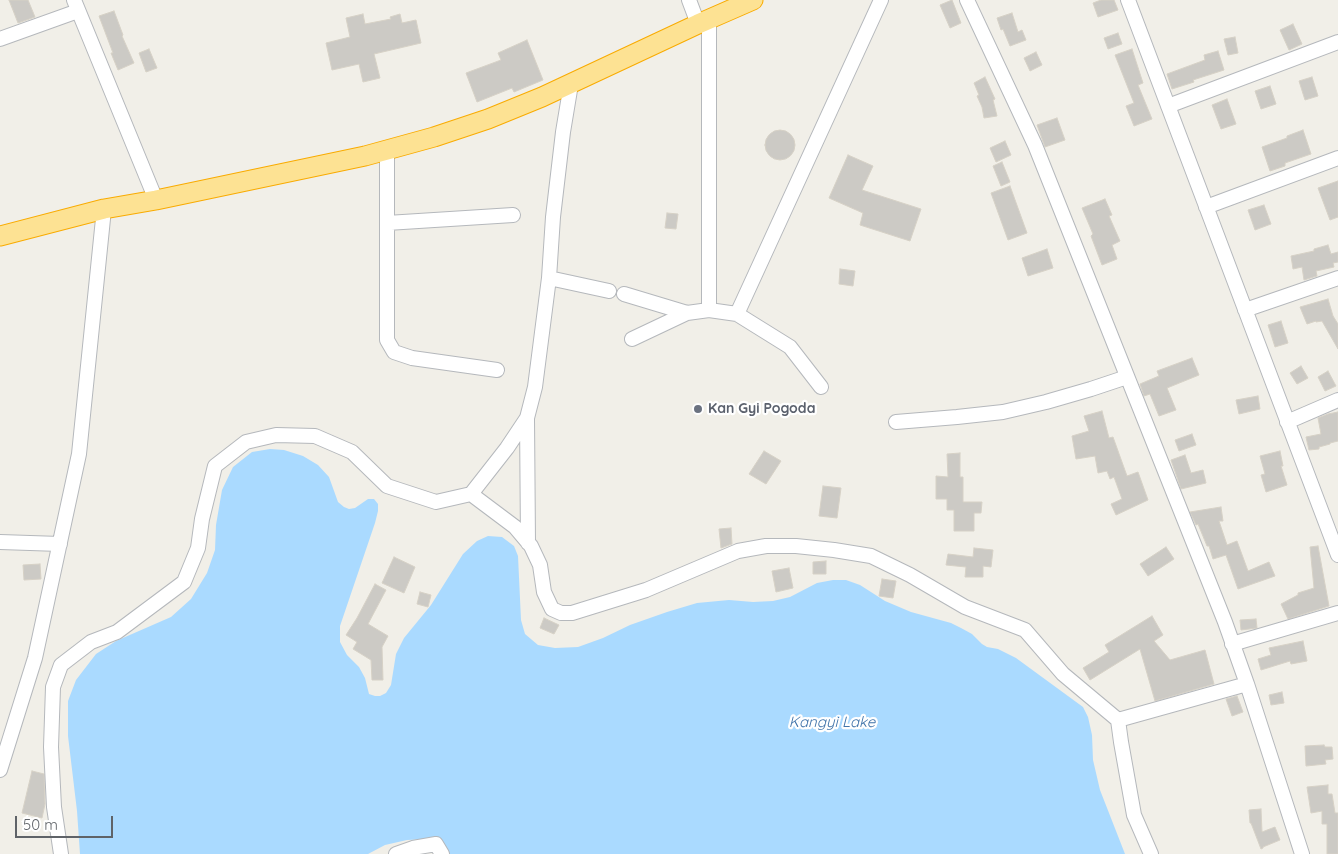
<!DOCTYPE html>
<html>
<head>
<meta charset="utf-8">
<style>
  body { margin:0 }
  #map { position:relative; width:1338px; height:854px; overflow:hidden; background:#f1efe8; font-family:Quicksand,sans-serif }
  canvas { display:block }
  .scale { position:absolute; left:15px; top:816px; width:98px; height:22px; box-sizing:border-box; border:2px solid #5f6368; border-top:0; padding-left:6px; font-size:15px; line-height:18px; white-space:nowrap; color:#5f6368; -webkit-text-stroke:4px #fff; paint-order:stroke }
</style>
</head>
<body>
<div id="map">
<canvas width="1338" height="854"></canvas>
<div class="scale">50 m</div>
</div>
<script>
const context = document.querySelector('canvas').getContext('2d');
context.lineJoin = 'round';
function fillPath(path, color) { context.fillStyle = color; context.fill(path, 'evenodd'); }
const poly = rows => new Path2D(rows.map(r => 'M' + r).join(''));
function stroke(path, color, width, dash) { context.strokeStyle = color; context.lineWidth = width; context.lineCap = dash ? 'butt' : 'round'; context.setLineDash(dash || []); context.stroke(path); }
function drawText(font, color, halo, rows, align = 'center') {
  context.font = font + ' Quicksand,sans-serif'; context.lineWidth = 4.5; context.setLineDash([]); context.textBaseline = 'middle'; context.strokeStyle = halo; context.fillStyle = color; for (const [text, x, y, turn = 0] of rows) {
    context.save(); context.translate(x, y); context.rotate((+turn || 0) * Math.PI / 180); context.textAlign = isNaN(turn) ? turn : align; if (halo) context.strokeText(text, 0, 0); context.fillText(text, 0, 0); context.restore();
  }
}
const water = poly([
  [270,449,284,450,303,456,318,465,329,477,338,502,344,507,349,509,355,508,368,499,374,499,378,504,378,511,375,523,340,626,340,642,347,655,359,667,365,678,369,694,375,696,380,696,386,693,391,685,396,654,404,638,431,605,463,554,477,541,488,536,502,537,514,546,518,556,521,620,525,634,538,645,555,648,578,647,603,638,630,625,667,612,697,603,729,600,753,602,773,601,790,597,817,583,833,580,846,580,860,585,885,601,911,612,951,623,961,628,972,634,982,644,987,647,998,649,1016,658,1083,707,1088,717,1092,735,1093,760,1100,790,1125,854,450,854,442,846,427,839,407,840,385,845,368,854,80,854,77,811,68,736,68,701,76,680,96,654,116,641,171,617,191,599,207,573,215,550,216,525,222,490,233,467,252,452]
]);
const building = poly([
  [9,0,28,0,35,17,18,23,9,0],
  [952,0,961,23,950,28,940,5,952,0],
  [1101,0,1114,0,1118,10,1098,17,1093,3,1101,0],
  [114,11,123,35,122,36,134,63,118,70,111,53,113,53,99,16,114,11],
  [1012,13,1018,32,1022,30,1026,40,1010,46,1003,29,1001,30,997,18,1012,13],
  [363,14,365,24,391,19,390,17,400,14,402,23,416,20,421,43,374,54,380,78,363,82,359,64,332,70,326,43,350,37,346,18,363,14],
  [1293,24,1302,44,1289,50,1280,30,1293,24],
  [1118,33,1122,44,1108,49,1104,38,1118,33],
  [1235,37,1238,53,1228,55,1224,39,1235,37],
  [527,40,543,80,514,92,512,88,477,102,466,73,501,60,498,53,527,40],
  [149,49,157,68,146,72,139,53,149,49],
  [1132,49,1143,83,1138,85,1152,119,1134,126,1126,106,1134,103,1115,55,1132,49],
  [1218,51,1224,70,1193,80,1194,82,1172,89,1167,74,1205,60,1204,55,1218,51],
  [1036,52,1042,65,1030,71,1024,58,1036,52],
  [985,77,995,99,993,100,997,116,984,118,982,107,977,96,979,95,974,83,985,77],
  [1312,77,1318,96,1305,100,1299,81,1312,77],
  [1270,86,1276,104,1261,109,1255,91,1270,86],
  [1227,99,1236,124,1221,129,1212,105,1227,99],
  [1057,118,1065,140,1045,147,1037,125,1057,118],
  '765 145a15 15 0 1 1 30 0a15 15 0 1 1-30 0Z',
  [1303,130,1311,154,1285,163,1285,166,1270,171,1262,147,1287,138,1287,136,1303,130],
  [1005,141,1011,155,996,162,990,148,1005,141],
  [848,155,873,166,862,190,921,209,910,241,860,225,863,213,829,198,848,155],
  [1002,162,1010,182,1001,186,993,166,1002,162],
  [1338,181,1338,217,1330,220,1318,188,1338,181],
  [1010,186,1027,233,1008,240,991,193,1010,186],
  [1105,199,1112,215,1109,216,1120,241,1112,245,1117,259,1102,265,1091,236,1093,234,1082,208,1105,199],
  [1264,205,1271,224,1255,230,1248,210,1264,205],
  [667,213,678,214,676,229,665,228,667,213],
  [1328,245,1331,254,1338,252,1338,262,1333,263,1334,267,1316,271,1317,276,1304,280,1302,267,1293,269,1291,256,1314,251,1314,249,1328,245],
  [1047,249,1053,268,1028,276,1022,258,1047,249],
  [840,269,855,271,853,286,839,284,840,269],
  [1328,299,1333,316,1338,324,1338,349,1322,321,1316,322,1316,321,1307,324,1300,307,1328,299],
  [1281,321,1288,343,1275,347,1268,325,1281,321],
  [1192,358,1199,375,1167,388,1176,410,1159,416,1150,394,1144,396,1140,384,1159,376,1157,371,1192,358],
  [1301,366,1308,378,1297,384,1290,373,1301,366],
  [1328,371,1336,386,1325,391,1318,377,1328,371],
  [1258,396,1260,409,1239,414,1236,400,1258,396],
  [1102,411,1109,438,1113,437,1127,476,1138,472,1148,500,1116,515,1111,504,1122,499,1114,477,1110,479,1107,471,1098,473,1095,456,1076,459,1072,436,1089,431,1084,416,1102,411],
  [1338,412,1338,441,1330,443,1330,444,1319,447,1319,449,1309,450,1306,437,1321,434,1318,418,1328,414,1338,412],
  [1192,434,1196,445,1179,451,1175,440,1192,434],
  [764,451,781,461,766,484,749,474,764,451],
  [1280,451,1283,466,1281,466,1287,485,1266,492,1261,475,1265,474,1260,456,1280,451],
  [960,453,960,477,963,477,963,502,982,502,981,513,974,513,974,531,954,531,954,510,947,510,947,499,936,499,936,476,948,477,947,454,960,453],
  [1185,455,1191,473,1203,470,1206,483,1181,489,1171,460,1185,455],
  [823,486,841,488,837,518,819,516,823,486],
  [1221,507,1223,521,1219,521,1227,545,1237,541,1248,571,1269,562,1275,576,1238,589,1226,555,1213,559,1209,546,1207,546,1198,524,1196,525,1190,512,1221,507],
  [731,528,732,544,721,548,719,529,731,528],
  [1318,546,1329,606,1288,619,1281,604,1298,595,1298,593,1314,588,1310,547,1318,546],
  [1166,547,1174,559,1148,576,1140,564,1166,547],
  [974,548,993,550,991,567,983,566,983,577,965,577,966,567,946,565,948,554,973,557,974,548],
  [394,557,415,567,404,593,382,583,394,557],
  [826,561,826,574,813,574,813,562,826,561],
  [40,564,41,579,24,580,23,565,40,564],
  [789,568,793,588,776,592,772,571,789,568],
  [882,579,896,581,893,598,879,596,882,579],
  [375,584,386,590,368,624,388,636,382,647,383,680,372,680,371,660,353,649,357,642,346,635,357,618,375,584],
  [420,592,431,595,428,607,417,604,420,592],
  [1152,616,1163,635,1154,641,1170,660,1205,650,1214,684,1155,701,1140,649,1090,680,1083,668,1109,652,1105,645,1152,616],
  [544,618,559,625,554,634,540,628,544,618],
  [1256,619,1257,628,1241,630,1240,620,1256,619],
  [1303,641,1307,661,1291,664,1290,661,1261,670,1258,659,1271,655,1269,648,1303,641],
  [1282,692,1284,703,1271,705,1269,695,1282,692],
  [1237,696,1243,712,1232,716,1226,699,1237,696],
  [1324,745,1325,747,1332,747,1333,759,1325,760,1326,764,1306,766,1305,746,1324,745],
  [32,771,44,774,45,804,42,818,22,813,32,771],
  [1328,785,1328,794,1332,794,1335,813,1338,813,1338,854,1327,854,1327,824,1322,824,1322,811,1311,813,1307,787,1328,785],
  [1261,809,1262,832,1275,827,1280,840,1263,847,1263,848,1261,849,1251,823,1250,823,1249,810,1261,809]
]);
const minor = poly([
  [74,0,156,200],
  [689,0,698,24],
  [967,0,1035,145,1225,622,1247,684,1302,854],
  [1128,0,1338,555],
  [0,39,78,11],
  [1168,106,1338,42],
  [387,150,387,340,394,352,412,358,497,370],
  [1206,207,1338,158],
  [387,223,513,215],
  [549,278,609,291],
  [624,294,687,313],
  [709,310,709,19],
  [1245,310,1338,278],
  [737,314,790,347,821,387],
  [632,339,687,313,709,310,737,314,881,0],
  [527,418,528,543],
  [896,422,957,417,1003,412,1046,402,1091,389,1127,377],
  [1287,422,1338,400],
  [471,494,515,527,531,546,540,565,544,592,552,609,561,613,572,613,646,590,738,551,766,546,796,546,834,550,871,556,910,575,965,607,1025,630,1063,674,1118,720,1121,742,1134,815,1151,854],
  [0,542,60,544],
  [1232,644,1338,613],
  [1118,720,1247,684],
  [0,770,35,658,79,454,104,209],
  [61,854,54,807,51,747,53,687,61,665,91,642,117,632,184,582,198,548,202,519,215,466,246,442,276,435,315,436,352,452,387,486,436,502,471,494,507,448,527,418,535,387,549,278,553,217,563,132,571,84],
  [396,854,413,848,436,844,442,854]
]);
const highway = poly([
  [0,236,104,209,156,200,365,156,434,137,488,119,542,97,698,24,753,0]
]);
const markers = [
  [698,409,5,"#6b7280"]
];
const worshipNames = [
  ["Kan Gyi Pogoda",708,409]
];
const waterNames = [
  ["Kangyi Lake",832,722]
];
fillPath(water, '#aadaff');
fillPath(building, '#cccac5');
stroke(building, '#d6d1c6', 1);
stroke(minor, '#b5b8bc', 16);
stroke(highway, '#f9ab00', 21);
stroke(minor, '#fff', 14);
stroke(highway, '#fde293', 19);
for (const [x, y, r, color] of markers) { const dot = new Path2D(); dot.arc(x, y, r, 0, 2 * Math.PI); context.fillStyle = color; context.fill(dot); stroke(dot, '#fff', 2); }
drawText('bold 14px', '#5b616d', '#fff', worshipNames, 'left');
drawText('italic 15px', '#4174aa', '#fff', waterNames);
</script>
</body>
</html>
